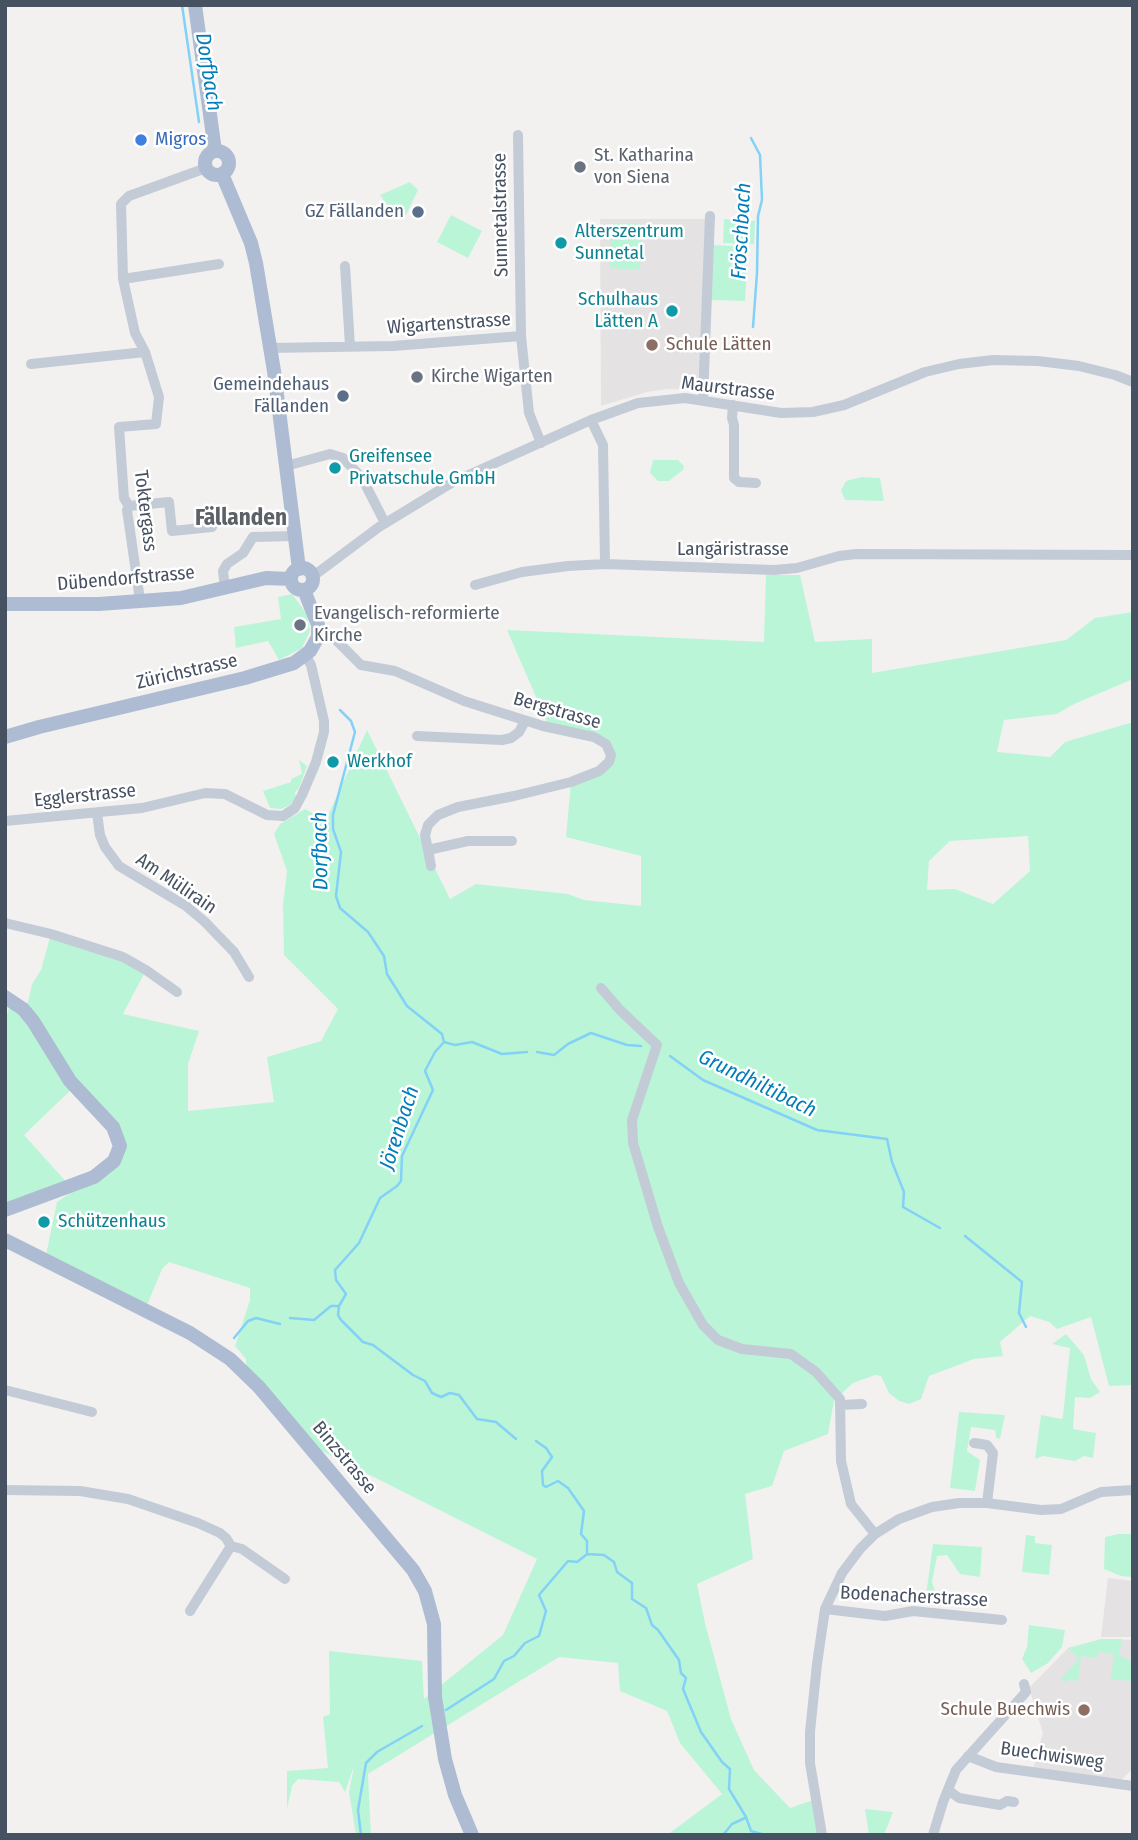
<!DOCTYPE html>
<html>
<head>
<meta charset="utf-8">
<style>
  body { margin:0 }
  #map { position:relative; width:1138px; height:1840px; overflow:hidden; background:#f3f1f0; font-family:"Fira Sans Condensed",sans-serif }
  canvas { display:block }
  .frame { position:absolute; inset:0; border:7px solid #465161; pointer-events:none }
</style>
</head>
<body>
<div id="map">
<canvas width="1138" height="1840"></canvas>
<div class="frame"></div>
</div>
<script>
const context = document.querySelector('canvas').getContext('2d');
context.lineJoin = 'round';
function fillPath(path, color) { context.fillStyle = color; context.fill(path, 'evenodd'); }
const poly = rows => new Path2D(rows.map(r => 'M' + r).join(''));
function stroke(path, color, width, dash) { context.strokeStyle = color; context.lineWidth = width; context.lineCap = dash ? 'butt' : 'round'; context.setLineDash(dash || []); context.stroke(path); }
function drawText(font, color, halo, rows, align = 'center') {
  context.font = font + ' "Fira Sans Condensed",sans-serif'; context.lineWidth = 5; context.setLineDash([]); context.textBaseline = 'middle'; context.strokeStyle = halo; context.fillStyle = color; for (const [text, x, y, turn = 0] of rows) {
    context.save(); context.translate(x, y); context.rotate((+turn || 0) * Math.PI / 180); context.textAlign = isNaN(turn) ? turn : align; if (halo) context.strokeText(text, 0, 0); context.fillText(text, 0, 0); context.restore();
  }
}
const education = poly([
  [600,219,708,219,701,386,697,390,668,389,647,392,601,406],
  [1108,1578,1133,1581,1133,1637,1101,1637],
  [1102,1639,1133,1640,1133,1768,1118,1783,1032,1773,1043,1733,1029,1688,1068,1648]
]);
const green = poly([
  [410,182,418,190,406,215,388,206,380,195],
  [451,215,482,231,468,258,437,242],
  [724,219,755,221,754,244,723,243],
  [611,223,642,224,640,270,610,268],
  [713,245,748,247,745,301,710,300],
  [653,460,678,460,684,466,683,470,669,481,658,481,650,473],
  [862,477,880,478,884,501,845,500,841,490,846,481],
  [766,575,800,575,815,642,872,639,872,673,1066,640,1095,618,1133,612,1133,679,1074,704,1057,714,1004,720,997,752,1050,757,1065,742,1133,722,1133,1385,1109,1386,1091,1317,1057,1329,1049,1322,1030,1316,1000,1342,1003,1356,974,1359,929,1376,921,1399,909,1404,899,1401,889,1393,881,1376,875,1375,853,1383,834,1401,828,1434,784,1451,772,1486,745,1494,753,1559,697,1584,705,1623,731,1719,754,1770,790,1808,816,1799,822,1835,667,1835,722,1794,680,1743,667,1711,620,1691,618,1663,559,1657,368,1774,371,1835,356,1835,349,1792,354,1766,345,1792,339,1782,298,1779,292,1786,287,1809,287,1771,328,1768,323,1717,330,1714,329,1651,422,1661,424,1699,503,1635,537,1559,308,1444,246,1373,246,1359,235,1346,250,1300,250,1288,169,1262,162,1269,145,1310,46,1255,57,1202,100,1173,119,1142,74,1087,24,1135,70,1186,5,1210,5,1022,11,1001,22,1009,28,1002,32,984,41,970,51,934,146,970,123,1014,199,1031,188,1064,188,1111,274,1102,267,1057,321,1041,338,1009,284,955,283,905,287,871,274,834,280,824,305,809,326,820,367,730,450,899,476,884,568,894,584,900,641,906,641,856,566,837,571,782,599,771,610,755,597,741,550,729,507,630,764,642],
  [1028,836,1030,871,993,904,955,889,927,890,929,861,950,841],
  [292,594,307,614,310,631,302,648,279,660,268,641,236,648,234,627,281,619,278,597],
  [299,760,307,766,299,788,295,792,296,798,290,805,281,809,270,808,263,791,291,782,291,779,302,774],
  [1066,1334,1084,1355,1091,1379,1100,1392,1090,1398,1075,1397,1073,1429,1096,1433,1093,1458,1084,1456,1075,1461,1043,1456,1035,1459,1041,1415,1062,1419,1063,1416,1070,1348,1052,1344],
  [959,1412,1005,1415,1000,1439,996,1438,995,1430,971,1427,967,1451,980,1460,975,1491,950,1488],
  [1118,1534,1133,1534,1133,1577,1121,1576,1104,1569,1105,1537],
  [1026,1535,1035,1536,1035,1543,1052,1545,1049,1575,1022,1572],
  [933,1544,982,1547,980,1577,960,1574,947,1555,937,1556,932,1582,936,1595,926,1595],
  [1029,1625,1065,1630,1062,1647,1048,1663,1031,1673,1022,1659,1027,1647],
  [1102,1639,1122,1639,1119,1655,1129,1660,1133,1666,1131,1681,1111,1679,1114,1654,1098,1652,1097,1658,1081,1656,1078,1681,1067,1680,1065,1683,1061,1679,1079,1659,1068,1648],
  [865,1809,893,1812,884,1835,869,1835]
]);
const stream = poly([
  [182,5,199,122],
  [751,138,760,155,762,200,758,216,757,273,753,327],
  [340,710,351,721,355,732,333,815,333,829,341,852,336,896,340,908,368,932,384,956,387,974,407,1006,442,1034,444,1042],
  [444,1042,435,1052,425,1071,433,1090,402,1156,401,1181,397,1186,380,1198,359,1243,335,1270,336,1280,346,1294,339,1306,338,1315,341,1320,363,1342,373,1345,413,1375,425,1381,432,1393,441,1397,450,1393,459,1395,477,1419,496,1422,516,1439],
  [444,1042,455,1045,472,1042,502,1054,527,1052],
  [537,1052,554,1055,568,1044,591,1033,627,1045,641,1046],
  [670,1056,703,1080,817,1130,887,1139,892,1162,904,1192,903,1207,940,1228],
  [965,1236,1022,1282,1019,1313,1026,1327],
  [290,1318,314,1320,331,1306,339,1306],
  [234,1338,248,1321,256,1318,280,1324],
  [536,1441,546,1448,552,1457,542,1471,543,1485,546,1487,558,1481,568,1488,584,1511,581,1534,587,1541,587,1554,604,1555,614,1562,617,1572,632,1583,632,1599,646,1608,652,1625,658,1630,679,1660,681,1673,686,1678,683,1689,701,1732,722,1762,730,1769,729,1789,746,1817,751,1831,765,1835],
  [446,1710,494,1679,504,1661,514,1656,525,1643,539,1636,546,1611,539,1595,568,1561,577,1562,586,1555],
  [361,1835,358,1810,366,1763,377,1752,422,1726],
  [723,1835,732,1824,745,1818]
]);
const minor = poly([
  [518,135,521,336,529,413,541,443],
  [345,266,350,346],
  [123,279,219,264],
  [269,348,393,346,521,336],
  [31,364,145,352],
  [703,399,710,216],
  [733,405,732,418,734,425,734,478,739,482,756,483],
  [591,420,603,445,605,564,774,570,797,568,839,556,856,554,1133,555],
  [286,466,330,454,343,458,362,478,385,523],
  [129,506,169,502,172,531,212,527],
  [312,577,379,527,453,482,591,420,638,403,685,398,781,413,813,412,844,405,925,372,959,364,993,360,1038,361,1079,366,1115,375,1133,382],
  [475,585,522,572,568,566,605,564],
  [225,588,223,571,227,564,243,553,253,537,296,536],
  [140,600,127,510,129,506,124,498,119,427,156,424,159,397,145,352,135,333,123,279,121,204,129,196,206,168],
  [318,637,333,637,361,665,395,671,464,701,543,726,594,737,606,744,611,755,609,762,599,771,571,782,514,796,458,807,438,815,428,825,425,835,428,850,468,841,512,841],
  [417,736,502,740,511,738,519,732,525,721],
  [97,813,100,835,105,847,119,866,186,906,205,922,234,952,249,977],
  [5,821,142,808,205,793,225,794,267,815,283,816,295,808,302,795,316,762,324,732,324,721,311,665,306,656],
  [428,850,431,866],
  [5,923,51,934,123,957,146,970,177,992],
  [601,988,620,1010,657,1045,632,1120,633,1143,658,1227,679,1283,703,1325,718,1340,742,1349,791,1354,816,1372,840,1399,841,1461,851,1504,875,1534],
  [5,1390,92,1412],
  [840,1405,862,1404],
  [974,1443,987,1445,993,1453,987,1503],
  [5,1490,80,1491,128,1499,198,1523,220,1533,226,1538,231,1546,242,1549,285,1579],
  [825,1609,885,1616,913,1611,1002,1620],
  [190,1611,231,1546],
  [968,1756,996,1767,1133,1786],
  [948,1790,959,1798,1000,1805,1007,1801,1014,1802],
  [822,1835,810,1763,810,1732,817,1664,825,1609,842,1573,860,1549,875,1534,899,1519,932,1507,959,1503,987,1503,1041,1510,1061,1509,1101,1492,1133,1490],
  [933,1835,943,1802,956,1770,1026,1692,1024,1684]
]);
const major = poly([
  [195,5,215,151],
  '205 163a12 12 0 1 1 24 0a12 12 0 1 1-24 0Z',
  [222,174,251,243,256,263,274,371,299,569],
  '291 579a11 11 0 1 1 22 0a11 11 0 1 1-22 0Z',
  [5,604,99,604,181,598,266,578,291,579],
  [5,737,39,727,245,678,294,663,310,651,318,637,318,625,304,590],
  [5,997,23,1009,33,1021,70,1081,113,1127,120,1146,114,1161,94,1177,5,1210],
  [5,1240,190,1333,230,1359,259,1387,413,1570,425,1591,434,1624,435,1697,445,1759,455,1795,472,1835]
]);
const markers = [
  [141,140,7,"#3f7fe0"],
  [580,167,7,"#6b7280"],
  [418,212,7,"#5c6f8a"],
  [561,243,7,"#0f9aa8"],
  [672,311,7,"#0f9aa8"],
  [652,345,7,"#8d6e63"],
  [417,377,7,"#6b7280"],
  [343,396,7,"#5c6f8a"],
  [335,468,7,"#0f9aa8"],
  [300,625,7,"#6b7280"],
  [333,762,7,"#0f9aa8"],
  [44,1222,7,"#0f9aa8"],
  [1084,1710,7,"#8d6e63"]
];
const shopNames = [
  ["Migros",155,140]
];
const worshipNames = [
  ["St. Katharina",594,156],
  ["von Siena",594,178],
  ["Kirche Wigarten",431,377],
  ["Evangelisch-reformierte",314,614],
  ["Kirche",314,636]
];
const serviceNames = [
  ["GZ Fällanden",404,212],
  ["Gemeindehaus",329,385],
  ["Fällanden",329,407]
];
const streetNames = [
  ["Sunnetalstrasse",501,215,-91],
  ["Wigartenstrasse",449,324,-4],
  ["Maurstrasse",728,389,7],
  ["Toktergass",145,511,83],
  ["Langäristrasse",733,550],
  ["Dübendorfstrasse",126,579,-5],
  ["Zürichstrasse",187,672,-13],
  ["Bergstrasse",557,711,16],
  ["Egglerstrasse",85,796,-6],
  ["Am Mülirain",176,884,34],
  ["Binzstrasse",344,1458,50],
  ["Bodenacherstrasse",914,1597,3],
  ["Buechwisweg",1052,1756,8]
];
const cultureNames = [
  ["Alterszentrum",575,232],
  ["Sunnetal",575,254],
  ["Schulhaus",658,300,"right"],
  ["Lätten A",658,322,"right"],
  ["Greifensee",349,457],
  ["Privatschule GmbH",349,479],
  ["Werkhof",347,762],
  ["Schützenhaus",58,1222]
];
const educationNames = [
  ["Schule Lätten",666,345],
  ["Schule Buechwis",1070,1710,"right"]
];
const waterNames = [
  ["Dorfbach",208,72,81],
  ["Fröschbach",742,231,-87],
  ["Dorfbach",321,851,-91],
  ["Grundhiltibach",757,1084,26],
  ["Jörenbach",400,1128,-72]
];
const quarterNames = [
  ["Fällanden",241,519]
];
fillPath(education, '#e4e2e2');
fillPath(green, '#bbf5d8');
stroke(stream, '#83d1f6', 2.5);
stroke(minor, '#c3cbd7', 10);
stroke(major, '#adbcd2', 14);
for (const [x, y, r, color] of markers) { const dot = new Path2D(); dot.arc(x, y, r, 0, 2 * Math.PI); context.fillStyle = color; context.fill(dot); stroke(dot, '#fff', 2.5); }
drawText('19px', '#366cbe', '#fff', shopNames, 'left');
drawText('19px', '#5b616d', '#fff', worshipNames, 'left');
drawText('19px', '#4e5e75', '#fff', serviceNames, 'right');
drawText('19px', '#465161', '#fff', streetNames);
drawText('19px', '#0d838f', '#fff', cultureNames, 'left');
drawText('19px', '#785e54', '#fff', educationNames, 'left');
drawText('italic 21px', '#007dba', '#fff', waterNames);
drawText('bold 23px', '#5c6067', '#fff', quarterNames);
</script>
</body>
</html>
